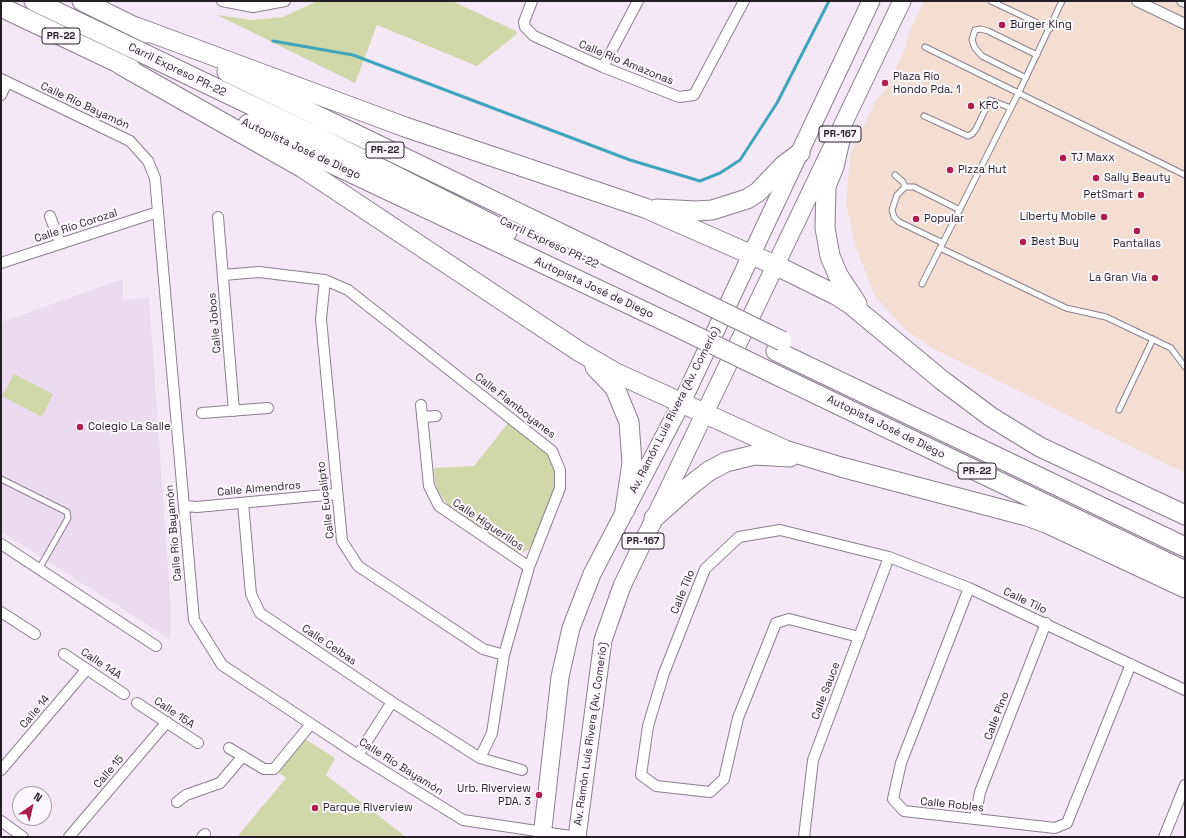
<!DOCTYPE html>
<html>
<head>
<meta charset="utf-8">
<style>
  body { margin:0 }
  #map { position:relative; width:1186px; height:838px; overflow:hidden; background:#f4e8f7; font-family:"Space Grotesk",sans-serif }
  canvas { display:block }
  .frame { position:absolute; inset:0; border:2px solid #231f25; pointer-events:none }
  .north { position:absolute; left:12px; top:786px; width:40px; height:40px; box-sizing:border-box; background:#fdf8fe; border:1px solid #a6a1a7; border-radius:50%; rotate:34deg; font-size:11px; font-weight:700; line-height:16px; text-align:center; color:#231f25 }
  .north::after { content:''; display:block; margin:auto; width:14px; height:18px; background:#af1d4c; clip-path:polygon(50% 0,100% 100%,50% 72%,0 100%) }
</style>
</head>
<body>
<div id="map">
<canvas width="1186" height="838"></canvas>
<div class="frame"></div>
<div class="north">N</div>
</div>
<script>
const context = document.querySelector('canvas').getContext('2d');
context.lineJoin = 'round';
function fillPath(path, color) { context.fillStyle = color; context.fill(path, 'evenodd'); }
const poly = rows => new Path2D(rows.map(r => 'M' + r).join(''));
function stroke(path, color, width, dash) { context.strokeStyle = color; context.lineWidth = width; context.lineCap = dash ? 'butt' : 'round'; context.setLineDash(dash || []); context.stroke(path); }
function drawText(font, color, halo, rows, align = 'center') {
  context.font = font + ' "Space Grotesk",sans-serif'; context.lineWidth = 4; context.setLineDash([]); context.textBaseline = 'middle'; context.strokeStyle = halo; context.fillStyle = color; for (const [text, x, y, turn = 0] of rows) {
    context.save(); context.translate(x, y); context.rotate((+turn || 0) * Math.PI / 180); context.textAlign = isNaN(turn) ? turn : align; if (halo) context.strokeText(text, 0, 0); context.fillText(text, 0, 0); context.restore();
  }
}
const commercial = poly([
  [924,1,1185,1,1185,473,936,350,908,332,875,296,856,248,846,205,850,156,875,102,886,89,905,49,908,35]
]);
const built = poly([
  [123,279,123,300,149,297,170,597,170,639,1,532,1,322]
]);
const green = poly([
  [317,1,452,1,516,31,517,34,477,66,377,25,355,83,217,15,252,20,283,17],
  [14,374,53,394,42,417,2,396],
  [509,422,549,452,556,474,554,490,532,544,528,550,523,552,517,552,449,507,438,491,435,481,434,468,474,466],
  [305,739,335,758,326,775,406,837,237,837,286,778,277,771]
]);
const stream = poly([
  [273,41,353,55,630,160,700,181,720,173,740,160,777,103,829,1]
]);
const lane = poly([
  [991,1,1050,29],
  [925,47,1185,175],
  [1026,78,982,56,975,48,972,40,975,30,981,29,988,31,1037,55],
  [924,116,968,136,972,134,976,129,990,100,1011,108],
  [895,175,903,182,905,187],
  [943,243,899,222,894,217,892,210,897,195,905,187,914,187,960,210],
  [940,248,1066,308,1106,317,1171,348,1185,367],
  [922,284,1018,94,1062,1],
  [1119,410,1153,339],
  [1,479,67,512,68,518,39,569]
]);
const street = poly([
  [222,1,253,7,285,1],
  [532,1,524,22,525,27,534,36,603,67,679,97,694,95,744,1],
  [1137,1,1185,24],
  [1182,1,1185,2],
  [603,67,638,1],
  [1,79,130,141,148,161,155,178,194,620,222,665,358,755,463,820,577,837],
  [1,95,7,82],
  [50,216,60,243],
  [218,217,234,411],
  [1,263,158,212],
  [223,275,259,272,325,280,348,290,552,451,560,470,560,488,529,567,504,655,492,733,480,758],
  [325,280,321,319,342,541,358,566,483,649,504,655],
  [421,405,429,486,439,506,529,567],
  [202,413,268,408],
  [422,417,436,416],
  [243,503,251,594,260,613,392,702,480,758,522,770],
  [184,506,197,507,336,494],
  [1,544,156,646],
  [969,588,901,763,893,799,904,811,1055,828,1067,823,1131,664],
  [1,612,35,634],
  [859,637,789,619,776,623,738,718,724,779,710,792,656,786,641,775,648,726,664,673,705,569,739,537,780,530,889,557,969,588,1185,690],
  [64,654,124,694],
  [137,703,198,743],
  [229,748,264,769,274,769,311,724],
  [358,755,392,702],
  [1,770,87,669],
  [177,802,186,795,220,783,243,756],
  [975,819,980,792,1046,623],
  [1,821,23,837],
  [69,837,167,722],
  [202,837,205,834],
  [804,837,813,760,889,557],
  [1164,837,1185,785]
]);
const primary = poly([
  [542,837,560,677,571,628,592,574,682,402,871,1],
  [577,837,603,640,622,586,902,1]
]);
const highway = poly([
  [34,1,320,138,507,232],
  [82,1,147,33],
  [1,7,131,69],
  [136,27,405,127,645,208,777,266,836,295,850,304,943,381,991,417,1017,433,1040,447,1185,515],
  [121,65,303,168,580,352,616,373,785,450,841,467,1027,516,1046,523,1185,588],
  [227,72,690,296],
  [248,124,675,326],
  [843,127,834,167,826,186,825,228,830,256,838,275,857,304],
  [657,209,696,211,712,210,747,199,758,192,784,165,800,153],
  [776,351,1185,547],
  [595,367,615,388,629,422,632,463,625,510],
  [768,371,1185,571],
  [654,518,691,485,709,471,726,462,754,455,790,457]
]);
const highwayBridge = poly([
  [690,296,782,341],
  [675,326,768,371]
]);
const markers = [
  [1002,25,4,"#af1d4c"],
  [885,83,4,"#af1d4c"],
  [971,106,4,"#af1d4c"],
  [1063,158,4,"#af1d4c"],
  [950,170,4,"#af1d4c"],
  [1096,178,4,"#af1d4c"],
  [1141,195,4,"#af1d4c"],
  [1104,217,4,"#af1d4c"],
  [916,219,4,"#af1d4c"],
  [1137,231,4,"#af1d4c"],
  [1023,242,4,"#af1d4c"],
  [1155,278,4,"#af1d4c"],
  [80,427,4,"#af1d4c"],
  [539,795,4,"#af1d4c"],
  [315,808,4,"#af1d4c"]
];
const shields = [
  [61,36,38],
  [840,134,42],
  [385,150,38],
  [977,471,38],
  [643,541,42]
];
const shieldNames = [
  ["PR-22",61,36],
  ["PR-167",840,134],
  ["PR-22",385,150],
  ["PR-22",977,471],
  ["PR-167",643,541]
];
const poiNames = [
  ["Burger King",1010,25],
  ["Plaza Río",893,77],
  ["Hondo Pda. 1",893,90],
  ["KFC",979,106],
  ["TJ Maxx",1071,158],
  ["Pizza Hut",958,170],
  ["Sally Beauty",1104,178],
  ["PetSmart",1133,195,"right"],
  ["Liberty Mobile",1096,217,"right"],
  ["Popular",924,219],
  ["Best Buy",1031,242],
  ["Pantallas",1137,244,"center"],
  ["La Gran Vía",1147,278,"right"],
  ["Colegio La Salle",88,427],
  ["Urb. Riverview",531,789,"right"],
  ["PDA. 3",531,802,"right"],
  ["Parque Riverview",323,808]
];
const streetNames = [
  ["Calle Río Amazonas",626,63,22],
  ["Carril Expreso PR-22",177,70,26],
  ["Calle Río Bayamón",85,106,25],
  ["Autopista José de Diego",301,149,25],
  ["Calle Río Corozal",76,226,-18],
  ["Carril Expreso PR-22",549,243,25],
  ["Autopista José de Diego",594,288,25],
  ["Calle Jobos",215,323,-95],
  ["Calle Flamboyanes",515,406,38],
  ["Av. Ramón Luis Rivera (Av. Comerío)",675,410,-63],
  ["Autopista José de Diego",886,427,26],
  ["Calle Almendros",259,489,-5],
  ["Calle Eucalipto",326,500,-97],
  ["Calle Higuerillos",488,525,34],
  ["Calle Río Bayamón",174,533,-95],
  ["Calle Tilo",683,592,-68],
  ["Calle Tilo",1025,601,25],
  ["Calle Ceibas",329,645,34],
  ["Calle 14A",101,664,34],
  ["Calle Sauce",826,691,-69],
  ["Calle 14",35,712,-50],
  ["Calle 15A",174,713,34],
  ["Calle Pino",997,716,-69],
  ["Av. Ramón Luis Rivera (Av. Comerío)",591,734,-82],
  ["Calle Río Bayamón",401,767,32],
  ["Calle 15",109,772,-49],
  ["Calle Robles",952,805,6]
];
fillPath(commercial, '#f4ddd1');
fillPath(built, '#ecdbf0');
fillPath(green, '#d0d8a9');
stroke(stream, '#3fa5bd', 3);
stroke(lane, '#8a7f8d', 7);
stroke(street, '#8a7f8d', 12);
stroke(primary, '#8a7f8d', 19);
stroke(highway, '#8a7f8d', 21);
stroke(lane, '#fff', 5);
stroke(street, '#fff', 10);
stroke(primary, '#fff', 17);
stroke(highway, '#fff', 19);
stroke(highwayBridge, '#8a7f8d', 21, []);
stroke(highwayBridge, '#fff', 19);
for (const [x, y, r, color] of markers) { const dot = new Path2D(); dot.arc(x, y, r, 0, 2 * Math.PI); context.fillStyle = color; context.fill(dot); stroke(dot, '#fdf8fe', 1.5); }
for (const [x, y, w] of shields) { const box = new Path2D(); box.roundRect(x - w / 2, y - 8, w, 16, 3); context.fillStyle = '#fdf8fe'; context.fill(box); stroke(box, '#231f25', 1); }
drawText('bold 10px', '#231f25', null, shieldNames);
drawText('11px', '#231f25', '#fdf8fe', poiNames, 'left');
drawText('11px', '#231f25', '#fdf8fe', streetNames);
</script>
</body>
</html>
